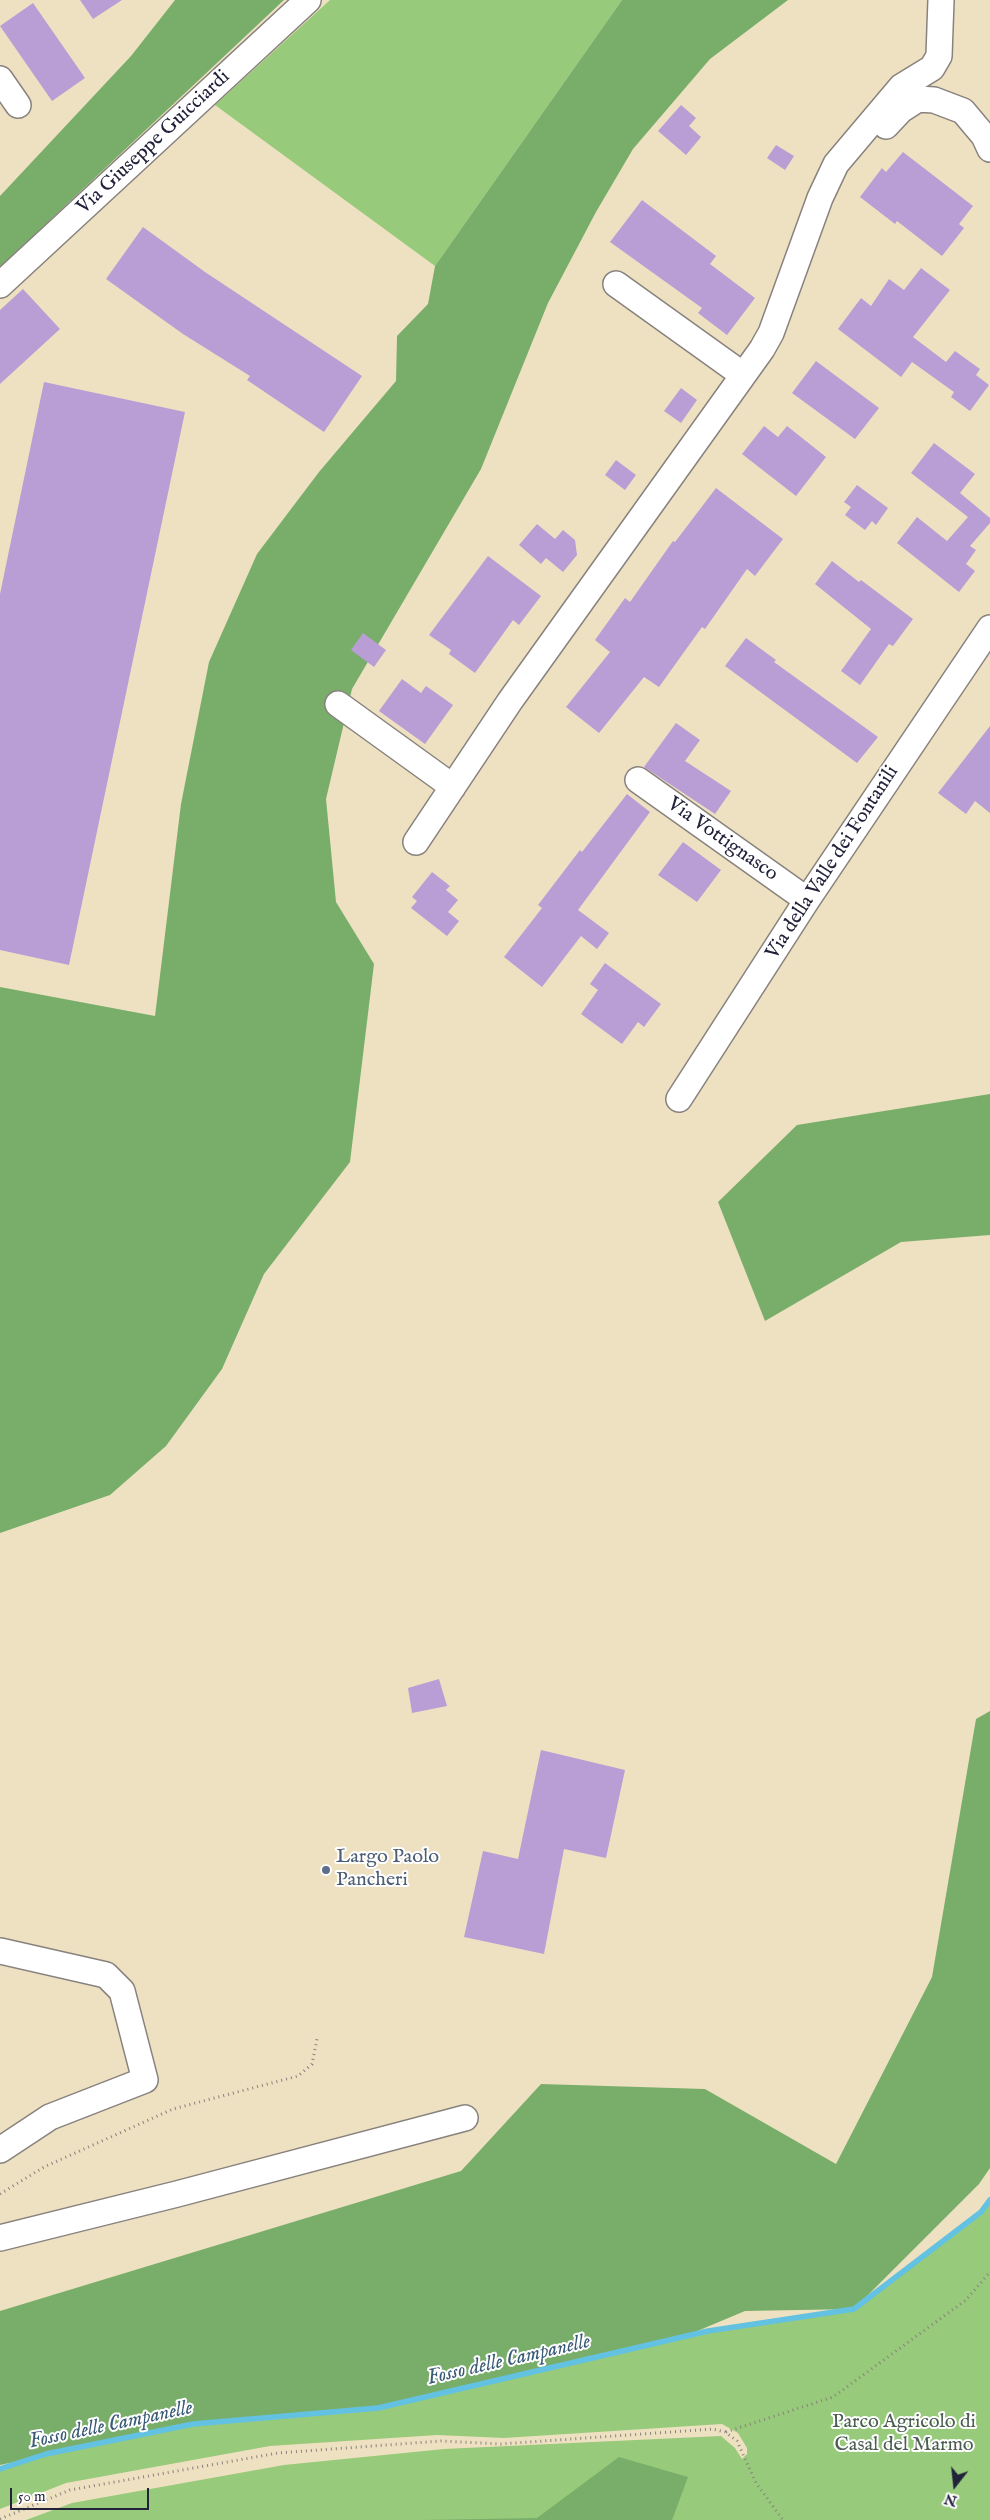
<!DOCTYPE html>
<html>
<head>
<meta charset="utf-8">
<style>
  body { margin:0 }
  #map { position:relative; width:990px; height:2520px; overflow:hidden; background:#eee1c2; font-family:"IM FELL English",serif }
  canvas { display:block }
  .north { position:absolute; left:930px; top:2460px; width:50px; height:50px; -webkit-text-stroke:4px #fff; paint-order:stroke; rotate:196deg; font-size:14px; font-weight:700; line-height:20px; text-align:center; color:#22223b }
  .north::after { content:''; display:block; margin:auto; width:18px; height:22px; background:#22223b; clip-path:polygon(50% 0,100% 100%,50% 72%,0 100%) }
  .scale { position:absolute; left:10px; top:2488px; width:139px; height:22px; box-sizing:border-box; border:2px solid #22223b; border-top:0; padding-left:6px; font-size:15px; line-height:18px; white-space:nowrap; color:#22223b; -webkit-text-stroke:4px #fff; paint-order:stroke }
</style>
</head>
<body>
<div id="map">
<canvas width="990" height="2520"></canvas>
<div class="north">N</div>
<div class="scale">50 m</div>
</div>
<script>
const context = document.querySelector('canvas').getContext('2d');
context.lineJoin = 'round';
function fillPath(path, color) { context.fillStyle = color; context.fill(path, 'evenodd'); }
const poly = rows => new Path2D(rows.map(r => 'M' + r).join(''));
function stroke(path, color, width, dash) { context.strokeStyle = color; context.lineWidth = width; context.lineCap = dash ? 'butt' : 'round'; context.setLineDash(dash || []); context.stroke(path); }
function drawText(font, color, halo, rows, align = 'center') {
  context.font = font + ' "IM FELL English",serif'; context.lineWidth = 4; context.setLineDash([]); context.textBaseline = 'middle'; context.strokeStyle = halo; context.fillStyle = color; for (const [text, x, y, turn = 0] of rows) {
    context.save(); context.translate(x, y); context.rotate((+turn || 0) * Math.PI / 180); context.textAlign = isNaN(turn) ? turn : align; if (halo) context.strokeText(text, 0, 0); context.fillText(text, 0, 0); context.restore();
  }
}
const green = poly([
  [330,0,622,0,435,266,215,105],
  [990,2200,990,2520,26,2520,72,2503,284,2465,444,2449,721,2436,735,2448,742,2459,747,2454,747,2448,738,2433,722,2424,504,2438,437,2435,270,2446,66,2483,0,2509,0,2469,46,2454,194,2424,378,2408,683,2337,853,2309,981,2212]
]);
const forest = poly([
  [175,0,284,0,0,267,0,196,131,56],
  [622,0,788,0,710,59,633,149,596,212,548,303,481,469,352,689,326,799,336,902,374,964,350,1162,264,1274,222,1369,166,1446,110,1495,0,1533,0,987,155,1016,181,804,209,662,257,554,319,472,396,381,397,336,428,304,435,266],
  [990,1094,990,1235,901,1242,765,1321,718,1202,797,1125],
  [990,1711,990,2168,979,2184,854,2309,745,2311,683,2337,378,2408,193,2424,0,2465,0,2311,461,2171,541,2084,705,2089,836,2164,932,1977,976,1719],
  [619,2457,688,2477,672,2520,423,2520,537,2518]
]);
const stream = poly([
  [0,2469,46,2454,193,2424,378,2408,708,2331,854,2309,981,2212,990,2200]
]);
const building = poly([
  [80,0,122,0,93,19],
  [33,3,85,78,52,101,0,26],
  [681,105,696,118,689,126,701,137,686,155,658,131],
  [776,145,794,156,785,170,767,158],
  [903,152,973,206,959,224,964,228,942,256,897,221,895,224,860,197,882,168,886,172],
  [642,200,716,256,710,264,755,298,727,335,698,313,702,308,610,242],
  [143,227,205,272,362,376,324,432,247,380,250,376,183,334,106,279],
  [921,268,950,290,913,337,946,362,955,351,980,369,976,375,989,385,970,411,951,397,954,392,912,362,901,377,838,329,861,298,871,306,889,279,904,290],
  [23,289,60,329,0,384,0,310],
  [816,361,879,408,855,439,792,393],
  [44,382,185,412,69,965,0,950,0,594],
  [681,388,697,400,681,423,664,411],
  [764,426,778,437,787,426,826,457,796,496,742,454],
  [934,443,975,474,960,493,990,518,990,523,970,546,976,550,966,564,975,571,959,592,897,543,917,517,947,541,968,517,911,473],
  [616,460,636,475,625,490,605,475],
  [857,485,888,508,876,525,872,521,865,530,845,515,851,507,844,502],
  [716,488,783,539,755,576,747,569,705,629,702,627,659,687,644,677,599,733,566,707,610,652,595,640,625,598,630,602,673,541,675,542],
  [537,524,555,539,563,530,575,540,577,555,563,572,546,558,541,564,519,545],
  [488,556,541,596,519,625,513,620,475,673,449,654,451,650,429,635],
  [832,561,859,582,861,580,913,619,893,646,889,644,860,685,841,671,871,629,815,584],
  [363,633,386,650,374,667,351,650],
  [746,638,776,660,774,662,878,737,857,763,725,666],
  [402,679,421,693,426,686,453,705,425,744,379,711],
  [676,723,700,740,685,761,731,791,715,814,644,767],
  [990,726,990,813,975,801,966,814,938,793],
  [627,794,650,812,578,910,609,933,597,949,581,936,542,987,504,957,542,908,538,905,580,850,582,852],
  [683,842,721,870,697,902,658,875],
  [432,872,450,886,446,890,458,900,448,912,459,921,447,936,411,908,417,901,412,897],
  [605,963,661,1004,644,1027,638,1022,622,1044,581,1014,598,990,590,984],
  [439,1679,447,1706,412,1713,408,1688],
  [541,1750,625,1770,606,1858,564,1849,544,1954,464,1937,483,1851,518,1859]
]);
const path = poly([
  [0,2194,44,2167,173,2109,298,2076,312,2064,317,2039],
  [726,2432,833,2397,966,2300,990,2272],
  [0,2519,70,2490,278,2453,441,2441,501,2444,713,2429,725,2432,737,2441,756,2483,783,2520]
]);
const minor = poly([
  [0,79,18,105],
  [886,126,901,110,918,99,934,100,963,111,984,136,990,149],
  [616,284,743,375],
  [0,285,308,0],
  [338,704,453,787],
  [638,780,807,900],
  [416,842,510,701,762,349,771,333,820,198,836,164,901,87,932,68,939,56,941,0],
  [679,1099,807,900,990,628],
  [0,1951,106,1975,122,1991,145,2080,50,2117,0,2150],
  [0,2238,177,2194,465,2118]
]);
const markers = [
  [326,1870,5,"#5c6f8a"]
];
const streetNames = [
  ["Via Giuseppe Guicciardi",154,143,-43],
  ["Via Vottignasco",722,840,35],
  ["Via della Valle dei Fontanili",833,863,-57]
];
const serviceNames = [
  ["Largo Paolo",336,1858],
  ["Pancheri",336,1881]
];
const parkNames = [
  ["Parco Agricolo di",904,2423],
  ["Casal del Marmo",904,2446]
];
const waterNames = [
  ["Fosso delle Campanelle",509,2361,-13],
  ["Fosso delle Campanelle",111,2426,-12]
];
fillPath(green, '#97ca7a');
fillPath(forest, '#79ae6a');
stroke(stream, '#63c2e2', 5.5);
fillPath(building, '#b99dd5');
stroke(minor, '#88827e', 28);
stroke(path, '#88827e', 3, [1, 4]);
stroke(minor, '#fff', 25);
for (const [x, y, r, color] of markers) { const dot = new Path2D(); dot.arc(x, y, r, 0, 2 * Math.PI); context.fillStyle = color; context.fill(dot); stroke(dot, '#fff', 2); }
drawText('20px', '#22223b', '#fff', streetNames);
drawText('20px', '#4e5e75', '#fff', serviceNames, 'left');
drawText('20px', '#4b5d51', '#fff', parkNames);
drawText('italic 21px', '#395a75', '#fff', waterNames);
</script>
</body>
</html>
